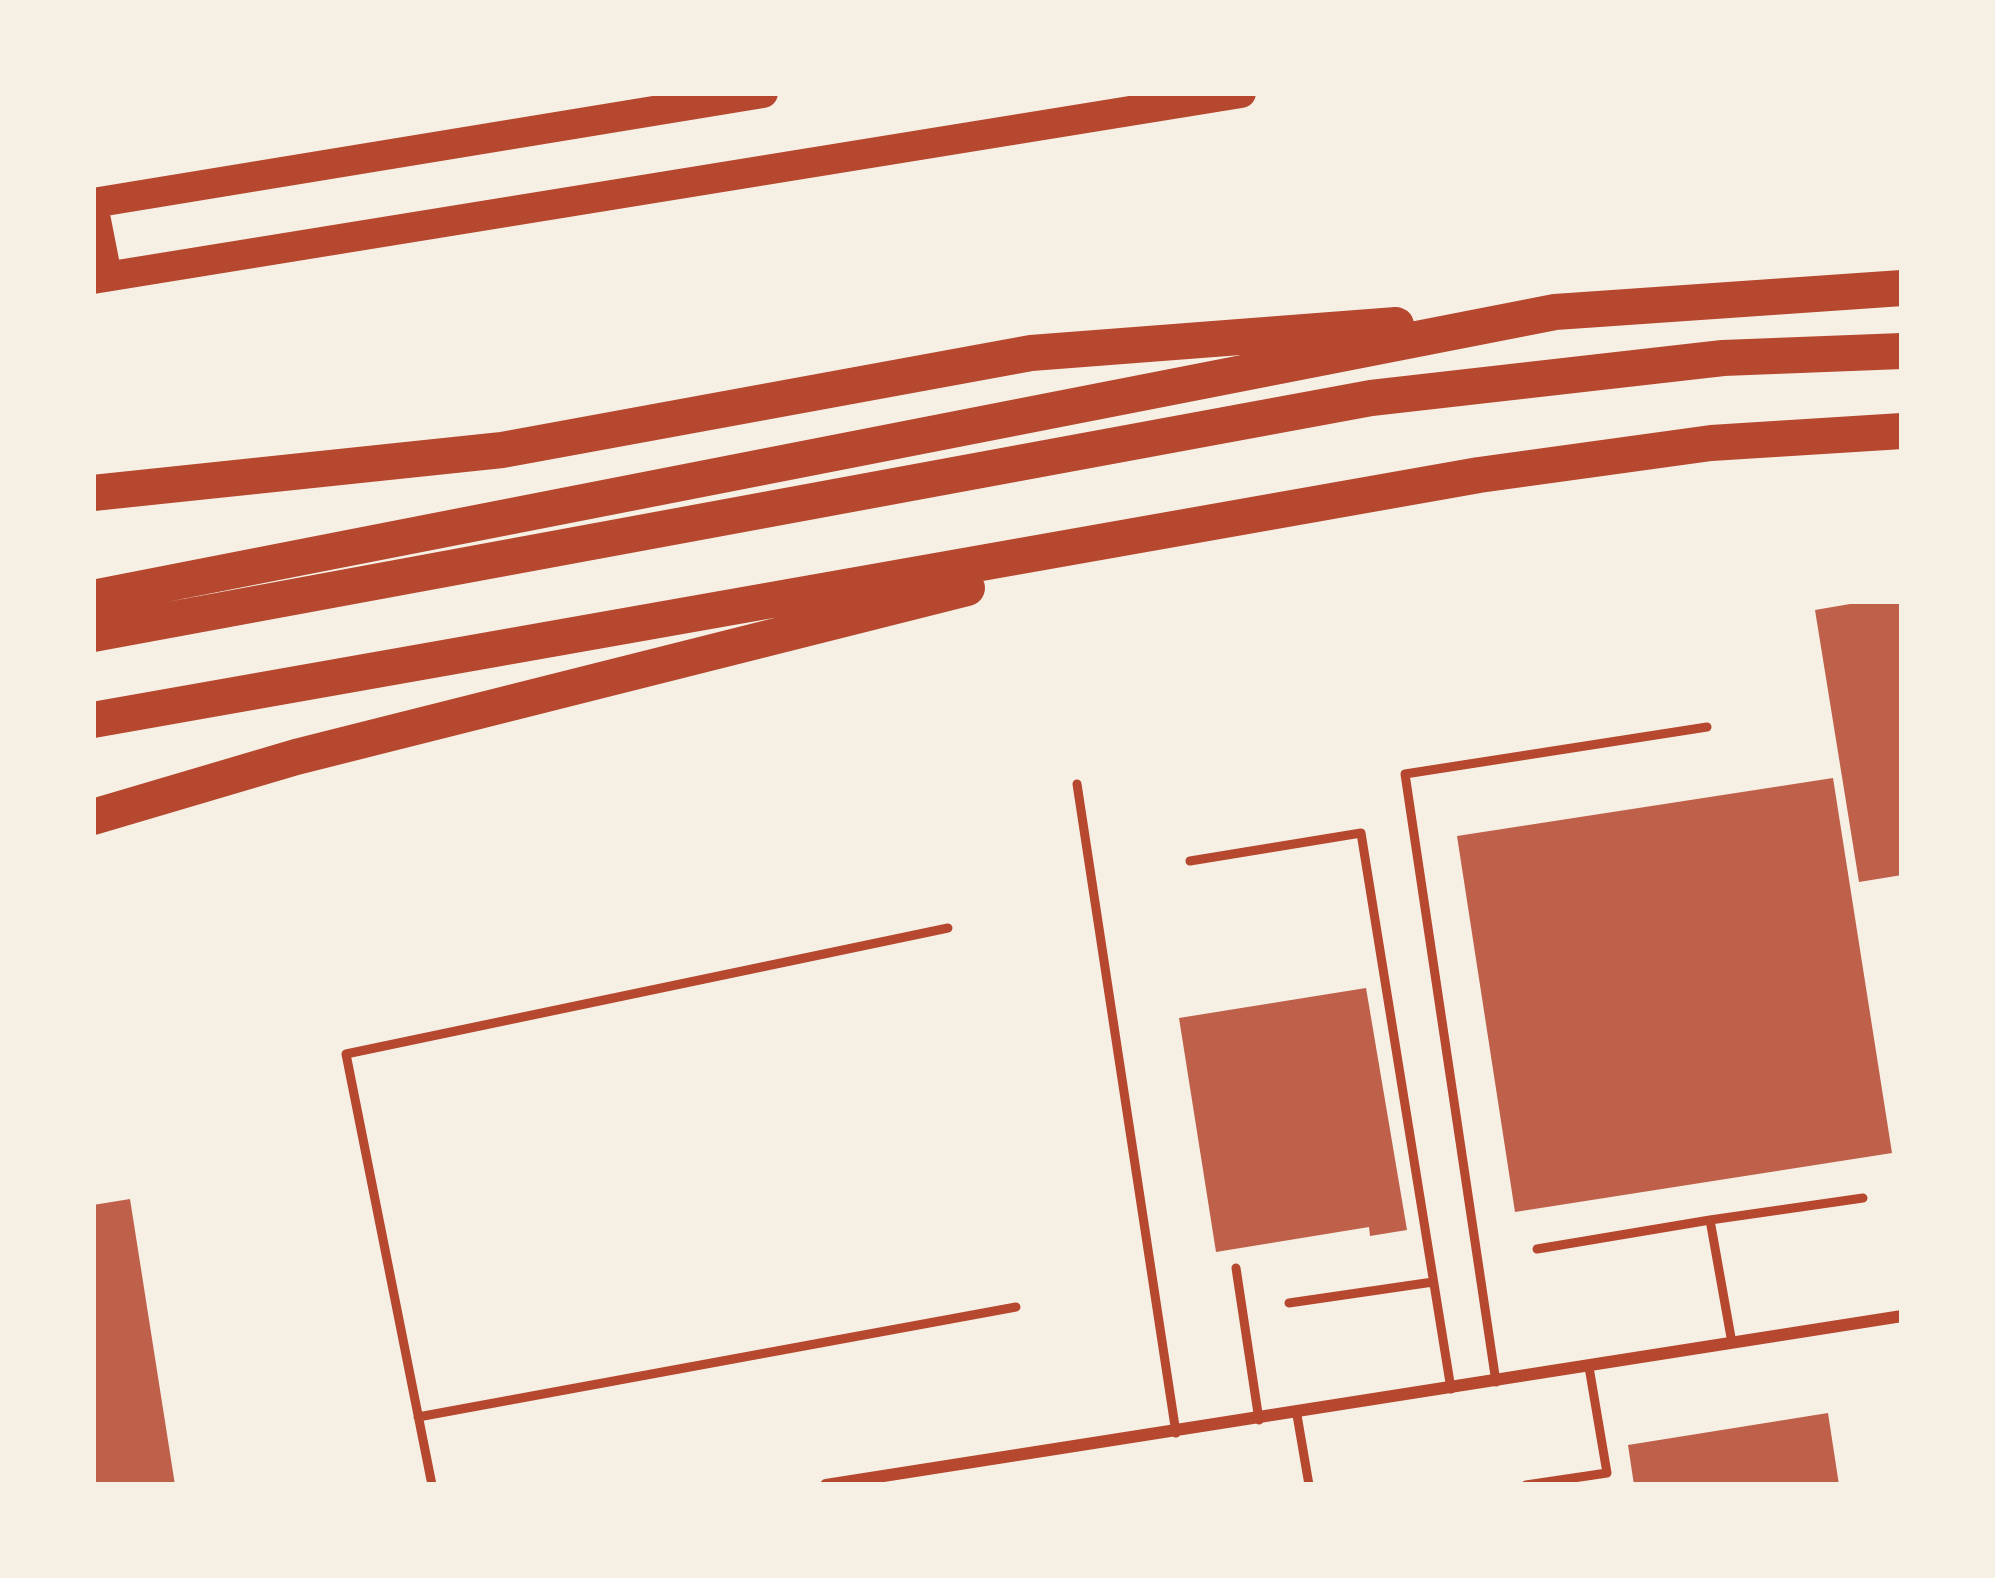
<!DOCTYPE html>
<html>
<head>
<meta charset="utf-8">
<style>
  body { margin:0 }
  #map { position:relative; width:1995px; height:1578px; overflow:hidden; background:#f6efe4; font-family:"Times New Roman",serif }
  canvas { display:block }
  .frame { position:absolute; inset:0; border:96px solid #f6efe4; pointer-events:none }
</style>
</head>
<body>
<div id="map">
<canvas width="1995" height="1578"></canvas>
<div class="frame"></div>
</div>
<script>
const context = document.querySelector('canvas').getContext('2d');
context.lineJoin = 'round';
function fillPath(path, color) { context.fillStyle = color; context.fill(path, 'evenodd'); }
const poly = rows => new Path2D(rows.map(r => 'M' + r).join(''));
function stroke(path, color, width, dash) { context.strokeStyle = color; context.lineWidth = width; context.lineCap = dash ? 'butt' : 'round'; context.setLineDash(dash || []); context.stroke(path); }
const building = poly([
  [1850,604,1902,604,1902,875,1859,882,1815,610],
  [1833,778,1892,1153,1515,1212,1457,836],
  [1366,988,1407,1230,1370,1236,1369,1227,1216,1252,1179,1018],
  [130,1199,175,1485,93,1485,93,1205],
  [1828,1413,1839,1485,1634,1485,1628,1445]
]);
const service = poly([
  [1077,784,1176,1433],
  [1190,861,1361,833,1451,1389],
  [1710,1220,1863,1198],
  [1537,1249,1710,1220,1732,1343],
  [1236,1268,1259,1420],
  [1289,1303,1433,1282],
  [1496,1382,1405,774,1707,727],
  [1297,1415,1309,1485],
  [418,1417,1016,1307],
  [432,1485,346,1054,948,928],
  [1526,1485,1607,1473,1589,1367]
]);
const minor = poly([
  [826,1485,1902,1316]
]);
const primary = poly([
  [93,203,763,93],
  [93,205,107,276],
  [93,279,1241,93]
]);
const motorway = poly([
  [93,493,502,450,1031,353,1396,325],
  [93,598,1555,312,1902,288],
  [93,634,1371,398,1723,358,1902,351],
  [93,720,1479,475,1711,443,1902,431],
  [93,817,296,757,967,588]
]);
fillPath(building, '#bf614a');
stroke(service, '#b5482f', 9);
stroke(minor, '#b5482f', 12);
stroke(primary, '#b5482f', 30);
stroke(motorway, '#b5482f', 36);
</script>
</body>
</html>
